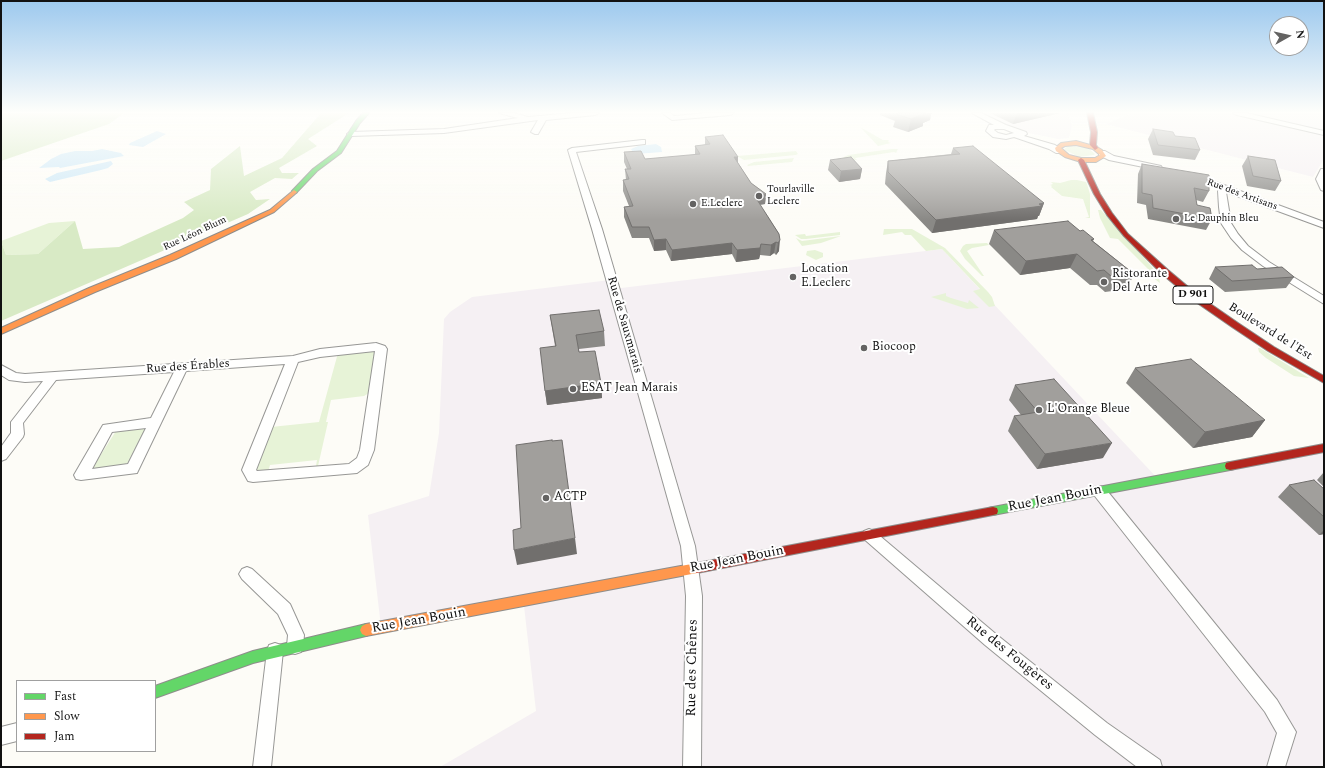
<!DOCTYPE html>
<html>
<head>
<meta charset="utf-8">
<style>
  body { margin:0 }
  #map { position:relative; width:1325px; height:768px; overflow:hidden; background:#fdfcf7; font-family:Spectral,serif }
  canvas { display:block }
  .frame { position:absolute; inset:0; border:2px solid #111; pointer-events:none }
  .legend { position:absolute; left:16px; top:680px; width:140px; height:72px; box-sizing:border-box; background:#fff; border:1px solid #a0a0a0; margin:0; padding:5px 7px; list-style:none; font-size:12px; color:#111 }
  .legend li { display:flex; align-items:center; gap:8px; height:20px }
  .legend b { width:20px; border:1px solid #a0a0a0 }
  .north { position:absolute; left:1269px; top:16px; width:40px; height:40px; box-sizing:border-box; background:#fff; border:1px solid #a0a0a0; border-radius:50%; rotate:82deg; font-size:11px; font-weight:700; line-height:16px; text-align:center; color:#111 }
  .north::after { content:''; display:block; margin:auto; width:14px; height:18px; background:#646362; clip-path:polygon(50% 0,100% 100%,50% 72%,0 100%) }
</style>
</head>
<body>
<div id="map">
<canvas width="1325" height="768"></canvas>
<div class="frame"></div>
<ul class="legend">
<li><b style="height:5px;background:#63d668"></b>Fast</li>
<li><b style="height:5px;background:#ff974d"></b>Slow</li>
<li><b style="height:5px;background:#b3261e"></b>Jam</li>
</ul>
<div class="north">N</div>
</div>
<script>
const context = document.querySelector('canvas').getContext('2d');
context.lineJoin = 'round';
function fillPath(path, color) { context.fillStyle = color; context.fill(path, 'evenodd'); }
const poly = rows => new Path2D(rows.map(r => 'M' + r).join(''));
function stroke(path, color, width, dash) { context.strokeStyle = color; context.lineWidth = width; context.lineCap = dash ? 'butt' : 'round'; context.setLineDash(dash || []); context.stroke(path); }
function drawText(font, color, halo, rows, align = 'center') {
  context.font = font + ' Spectral,serif'; context.lineWidth = 4; context.setLineDash([]); context.textBaseline = 'middle'; context.strokeStyle = halo; context.fillStyle = color; for (const [text, x, y, turn = 0] of rows) {
    context.save(); context.translate(x, y); context.rotate((+turn || 0) * Math.PI / 180); context.textAlign = isNaN(turn) ? turn : align; if (halo) context.strokeText(text, 0, 0); context.fillText(text, 0, 0); context.restore();
  }
}
const industrial = poly([
  [979,113,1067,113,1072,125,1069,138,1058,139,1024,132],
  [1132,113,1321,113,1324,114,1324,159,1313,177,1106,124],
  [942,249,1159,480,1324,453,1324,767,440,767,536,711,524,606,381,627,368,515,429,496,439,433,444,319,450,312,472,297,610,280,613,289]
]);
const green = poly([
  [860,127,883,140,888,140,889,141,888,142,891,143,878,146],
  [1069,146,1088,148,1095,154,1094,155,1079,157,1065,150,1065,148],
  [891,149,898,149,896,153,894,152,855,158,857,160,840,159,848,155],
  [796,151,798,154,796,155,744,160,737,156],
  [794,158,792,162,748,166,747,165,754,162],
  [1071,180,1077,180,1086,182,1087,184,1090,194,1090,218,1085,218,1089,217,1083,199,1062,196,1051,187,1052,186,1050,185,1053,184,1051,182,1060,183],
  [1098,210,1101,210,1152,267,1159,278,1160,283,1148,274,1152,273,1118,239,1110,238,1100,218],
  [75,221,38,254,6,255,1,241,49,223],
  [884,229,912,229,945,248,988,292,992,297,995,306,989,307,973,291,980,289,942,249,926,251,911,235,905,235,902,232,883,235],
  [840,232,840,235,806,239,801,239,795,235,805,234,806,236],
  [841,236,821,243,802,246,796,238,802,241],
  [987,243,989,245,972,248,967,251,984,276,982,276,965,259,960,251,963,246,966,244],
  [815,250,823,253,823,257,816,260,806,255,807,251],
  [946,293,946,296,951,298,968,303,969,300,979,308,967,309,931,297],
  [1258,348,1260,348,1309,378,1294,376,1266,358,1259,352],
  [374,351,377,355,372,357,377,357,369,393,364,396,331,400,326,422,328,422,318,466,316,466,317,460,270,465,268,472,260,472,256,469,271,427,319,422,338,353],
  [146,427,127,464,94,469,93,467,116,431]
]);
const forest = poly([
  [1,113,124,113,109,124,1,161],
  [321,113,349,113,308,139,317,146,279,168,282,173,299,173,292,179,275,178,250,192,256,200,270,199,248,214,1,321,1,241,6,255,38,254,75,221,83,249,119,247,183,218,194,210,184,202,210,190,211,169,240,146,244,176,282,158]
]);
const water = poly([
  [157,131,166,134,143,147,129,145,130,143],
  [656,144,661,147,662,152,636,154,633,153,631,149,638,146],
  [102,149,121,153,124,156,60,168,59,167,39,168,51,159,61,154,75,151,92,151],
  [111,161,113,164,108,168,101,170,50,182,45,179,57,173]
]);
const street = poly([
  [499,113,514,113,528,117,573,113,599,113,595,115,546,120,538,134,535,134,531,132,538,120,444,133,351,136,347,134,351,132,444,129,518,118,499,113],
  [662,113,670,113,674,116,707,113,734,113,730,115,672,120,662,113],
  [972,113,981,113,1006,125,1026,132,1027,134,1024,136,1055,145,1063,151,1059,153,1056,153,1049,149,1014,137,1006,139,993,137,986,131,989,125,994,125,972,113],
  [995,129,1004,129,1014,133,1006,135,998,133,994,130,995,129],
  [1233,113,1246,113,1324,131,1324,135,1237,115,1233,113],
  [642,140,645,140,645,144,576,152,602,229,695,546,702,596,701,767,683,767,686,596,681,546,592,229,568,150,572,148,642,140],
  [1099,151,1105,151,1114,156,1161,166,1162,168,1158,170,1109,160,1099,155,1099,151],
  [1321,169,1324,169,1324,191,1321,190,1316,179,1321,169],
  [1191,175,1197,175,1324,222,1324,228,1226,192,1231,223,1238,234,1248,246,1269,262,1324,296,1324,304,1263,266,1242,250,1231,238,1221,223,1219,207,1218,191,1219,189,1191,179,1190,177,1191,175],
  [376,343,385,346,387,349,374,450,368,465,357,473,253,482,248,481,242,470,285,364,186,371,137,473,81,480,76,479,74,475,103,425,151,418,174,372,56,380,23,423,24,434,23,437,6,459,1,461,1,447,11,433,11,422,43,381,25,382,9,380,1,375,1,365,16,373,25,374,293,356,320,349,376,343],
  [375,351,360,450,357,458,349,464,257,471,256,470,298,362,320,357,375,351],
  [146,428,128,464,92,469,112,432,146,428],
  [1099,486,1104,487,1277,700,1296,732,1285,767,1267,767,1277,733,1265,712,1094,495,1092,491,1094,487,1099,486],
  [869,529,874,531,997,635,1107,723,1160,760,1162,767,1137,767,1095,735,985,645,864,539,862,535,864,531,869,529],
  [247,567,252,569,290,604,304,635,303,646,301,652,295,654,289,652,287,646,288,635,278,614,242,579,239,574,242,569,247,567],
  [275,643,281,645,283,651,271,767,253,767,267,651,269,645,275,643],
  [17,723,17,741,1,745,1,727,17,723]
]);
const fast = poly([
  [363,113,369,113,360,123,341,153,317,171,296,193,292,193,292,191,313,169,337,151,356,121,363,113],
  [1230,462,1234,463,1235,466,1234,469,1230,470,993,515,989,514,988,511,989,508,993,507,1230,462],
  [366,624,370,626,372,630,370,634,366,636,253,663,155,698,155,686,253,651,366,624]
]);
const slow = poly([
  [1076,141,1097,147,1102,150,1106,156,1096,162,1081,162,1065,157,1056,151,1055,148,1061,143,1076,141],
  [1076,145,1093,149,1100,155,1095,158,1081,158,1069,155,1061,148,1065,146,1076,145],
  [294,190,297,192,296,193,274,212,176,259,95,292,1,334,1,328,89,288,170,255,270,210,294,190],
  [697,563,701,565,703,568,701,571,697,573,366,636,362,634,360,630,362,626,366,624,697,563]
]);
const jam = poly([
  [1087,113,1093,113,1097,132,1096,145,1098,148,1095,150,1090,145,1091,132,1087,113],
  [1081,158,1084,160,1100,194,1112,213,1128,234,1168,270,1199,296,1238,323,1274,347,1324,376,1324,383,1268,351,1232,327,1193,300,1162,274,1124,236,1107,215,1094,194,1078,160,1081,158],
  [1324,444,1324,452,1230,470,1226,469,1225,466,1226,463,1230,462,1324,444],
  [993,507,997,508,998,511,997,514,993,515,697,573,693,571,691,568,693,565,697,563,993,507]
]);
const wall = poly([
  [880,113,933,113,931,114,930,120,923,123,923,126,908,132,893,127,895,121,880,115],
  [990,113,1060,113,1013,124],
  [1153,129,1175,136,1200,150,1195,160,1153,155,1148,139],
  [705,137,738,157,738,163,751,183,766,194,765,204,760,205,779,234,779,251,776,255,774,253,770,256,760,255,759,259,736,262,732,254,671,261,666,250,654,251,649,238,632,238,624,217,624,207,629,206,623,191,623,180,626,180,625,169,627,169,624,162,624,152,645,159,695,155,695,146,705,145],
  [953,148,1044,203,1039,216,1038,216,1037,219,932,233,885,184,886,173,888,161,951,154],
  [1248,156,1281,181,1275,191,1247,186,1242,166],
  [830,160,862,169,860,179,839,182,828,170],
  [1142,164,1209,191,1203,202,1196,200,1197,205,1212,219,1206,230,1148,219,1146,205,1137,203,1138,174],
  [994,230,1080,231,1094,239,1093,241,1134,274,1127,289,1105,292,1097,285,1090,285,1070,268,1020,275,989,244],
  [1215,267,1257,269,1294,277,1286,288,1225,292,1209,279],
  [550,315,604,331,605,346,579,349,579,352,601,383,602,398,547,405,545,391,555,346],
  [1135,368,1265,420,1252,437,1193,448,1126,383],
  [1015,385,1103,458,1037,469,1008,431,1014,416,1021,415,1009,400],
  [1324,472,1324,487,1317,480],
  [1289,485,1324,489,1324,534,1319,535,1278,497]
]);
const shadedWall = poly([
  [922,113,933,113,931,114,930,120,923,123,923,126,908,132,911,119],
  [1017,113,1060,113,1013,124],
  [734,157,738,157,737,167],
  [862,169,860,179,839,182,841,171],
  [766,194,765,204,753,205,754,195],
  [1044,203,1039,216,1038,216,1037,219,932,233,936,220],
  [666,239,666,250,654,251,654,240],
  [780,240,779,251,776,255,778,243],
  [776,242,774,253,770,256,771,245],
  [732,243,732,254,671,261,672,250],
  [761,244,760,255,759,259,736,262,737,250],
  [1077,254,1070,268,1020,275,1026,261],
  [601,383,602,398,547,405,545,391],
  [1265,420,1252,437,1193,448,1205,432],
  [1112,443,1103,458,1037,469,1045,454],
  [1324,530,1324,534,1319,535],
  [575,538,577,554,517,565,514,550]
]);
const building = poly([
  [899,113,926,113,911,119,896,114,899,113],
  [1153,129,1173,132,1175,136,1195,138,1200,150,1158,145,1153,129],
  [723,135,738,157,734,157,751,183,766,194,754,195,779,234,780,240,778,243,776,242,771,245,761,244,760,248,737,250,732,243,672,250,666,239,654,240,649,227,632,227,624,207,633,206,623,180,629,179,625,169,631,169,624,152,641,151,645,159,700,154,695,146,710,144,705,137,723,135],
  [973,146,1044,203,1039,204,1042,206,936,220,888,172,888,161,960,154,953,148,973,146],
  [1248,156,1275,160,1281,181,1253,176,1248,156],
  [851,157,862,169,841,171,830,160,851,157],
  [1142,164,1209,175,1209,191,1194,188,1197,205,1210,208,1212,219,1153,208,1152,195,1142,193,1142,164],
  [1068,221,1080,231,1083,230,1094,239,1091,240,1134,274,1112,277,1104,270,1097,271,1077,254,1026,261,994,230,1068,221],
  [1252,265,1257,269,1282,267,1294,277,1232,281,1215,267,1252,265],
  [599,310,604,331,576,335,579,352,595,351,601,383,545,391,540,348,556,346,550,315,599,310],
  [1191,359,1265,420,1205,432,1135,368,1191,359],
  [1054,379,1112,443,1045,454,1014,416,1038,412,1015,385,1054,379],
  [552,440,552,441,562,440,575,538,514,550,513,530,521,528,516,445,552,440],
  [1314,480,1324,489,1324,517,1289,485,1314,480]
]);
const markers = [
  [759,196,4,"#646362"],
  [693,204,4,"#646362"],
  [1176,219,4,"#646362"],
  [793,277,4,"#646362"],
  [1104,282,4,"#646362"],
  [864,348,4,"#646362"],
  [573,389,4,"#646362"],
  [1039,410,4,"#646362"],
  [546,498,4,"#646362"]
];
const farPoinames = [
  ["Tourlaville",767,190],
  ["Leclerc",767,202],
  ["E.Leclerc",701,204],
  ["Le Dauphin Bleu",1184,219]
];
const farStreetnames = [
  ["Rue des Artisans",1242,195,20],
  ["Rue Léon Blum",195,234,-25]
];
const shields = [
  [1193,295,40]
];
const shieldNames = [
  ["D 901",1193,295]
];
const poiNames = [
  ["Location",801,270],
  ["E.Leclerc",801,284],
  ["Ristorante",1112,275],
  ["Del Arte",1112,289],
  ["Biocoop",872,348],
  ["ESAT Jean Marais",581,389],
  ["L'Orange Bleue",1047,410],
  ["ACTP",554,498]
];
const streetNames = [
  ["Rue de Sauxmarais",624,325,74],
  ["Boulevard de l'Est",1270,332,32],
  ["Rue des Érables",188,367,-4]
];
const nearStreetnames = [
  ["Rue Jean Bouin",1055,499,-11],
  ["Rue Jean Bouin",737,560,-11],
  ["Rue Jean Bouin",419,621,-10],
  ["Rue des Fougères",1009,654,39],
  ["Rue des Chênes",693,668,-89]
];
fillPath(industrial, '#f5f0f3');
fillPath(green, '#e7f3d7');
fillPath(forest, '#d8eac5');
fillPath(water, '#cde8f7');
stroke(street, '#979795', 2);
stroke(fast, '#8e8d8b', 2);
stroke(slow, '#8e8d8b', 2);
stroke(jam, '#8e8d8b', 2);
fillPath(street, '#fffffe');
fillPath(fast, '#63d668');
fillPath(slow, '#ff974d');
fillPath(jam, '#b3261e');
fillPath(wall, '#8a8986');
fillPath(shadedWall, '#716f6d');
fillPath(building, '#a19f9c');
stroke(building, '#716f6d', 1);
const sky = context.createLinearGradient(0, 0, 0, 220);
sky.addColorStop(0, '#9dc9ee');
sky.addColorStop(0.51, '#fefefb');
sky.addColorStop(1, '#fefefb00');
context.fillStyle = sky;
context.fillRect(0, 0, 1325, 220);
for (const [x, y, r, color] of markers) { const dot = new Path2D(); dot.arc(x, y, r, 0, 2 * Math.PI); context.fillStyle = color; context.fill(dot); stroke(dot, '#fff', 1.5); }
drawText('10px', '#111', '#fff', farPoinames, 'left');
drawText('10px', '#111', '#fff', farStreetnames);
for (const [x, y, w] of shields) { const box = new Path2D(); box.roundRect(x - w / 2, y - 9, w, 18, 3); context.fillStyle = '#fff'; context.fill(box); stroke(box, '#111', 1); }
drawText('bold 11px', '#111', null, shieldNames);
drawText('12px', '#111', '#fff', poiNames, 'left');
drawText('12px', '#111', '#fff', streetNames);
drawText('14px', '#111', '#fff', nearStreetnames);
</script>
</body>
</html>
